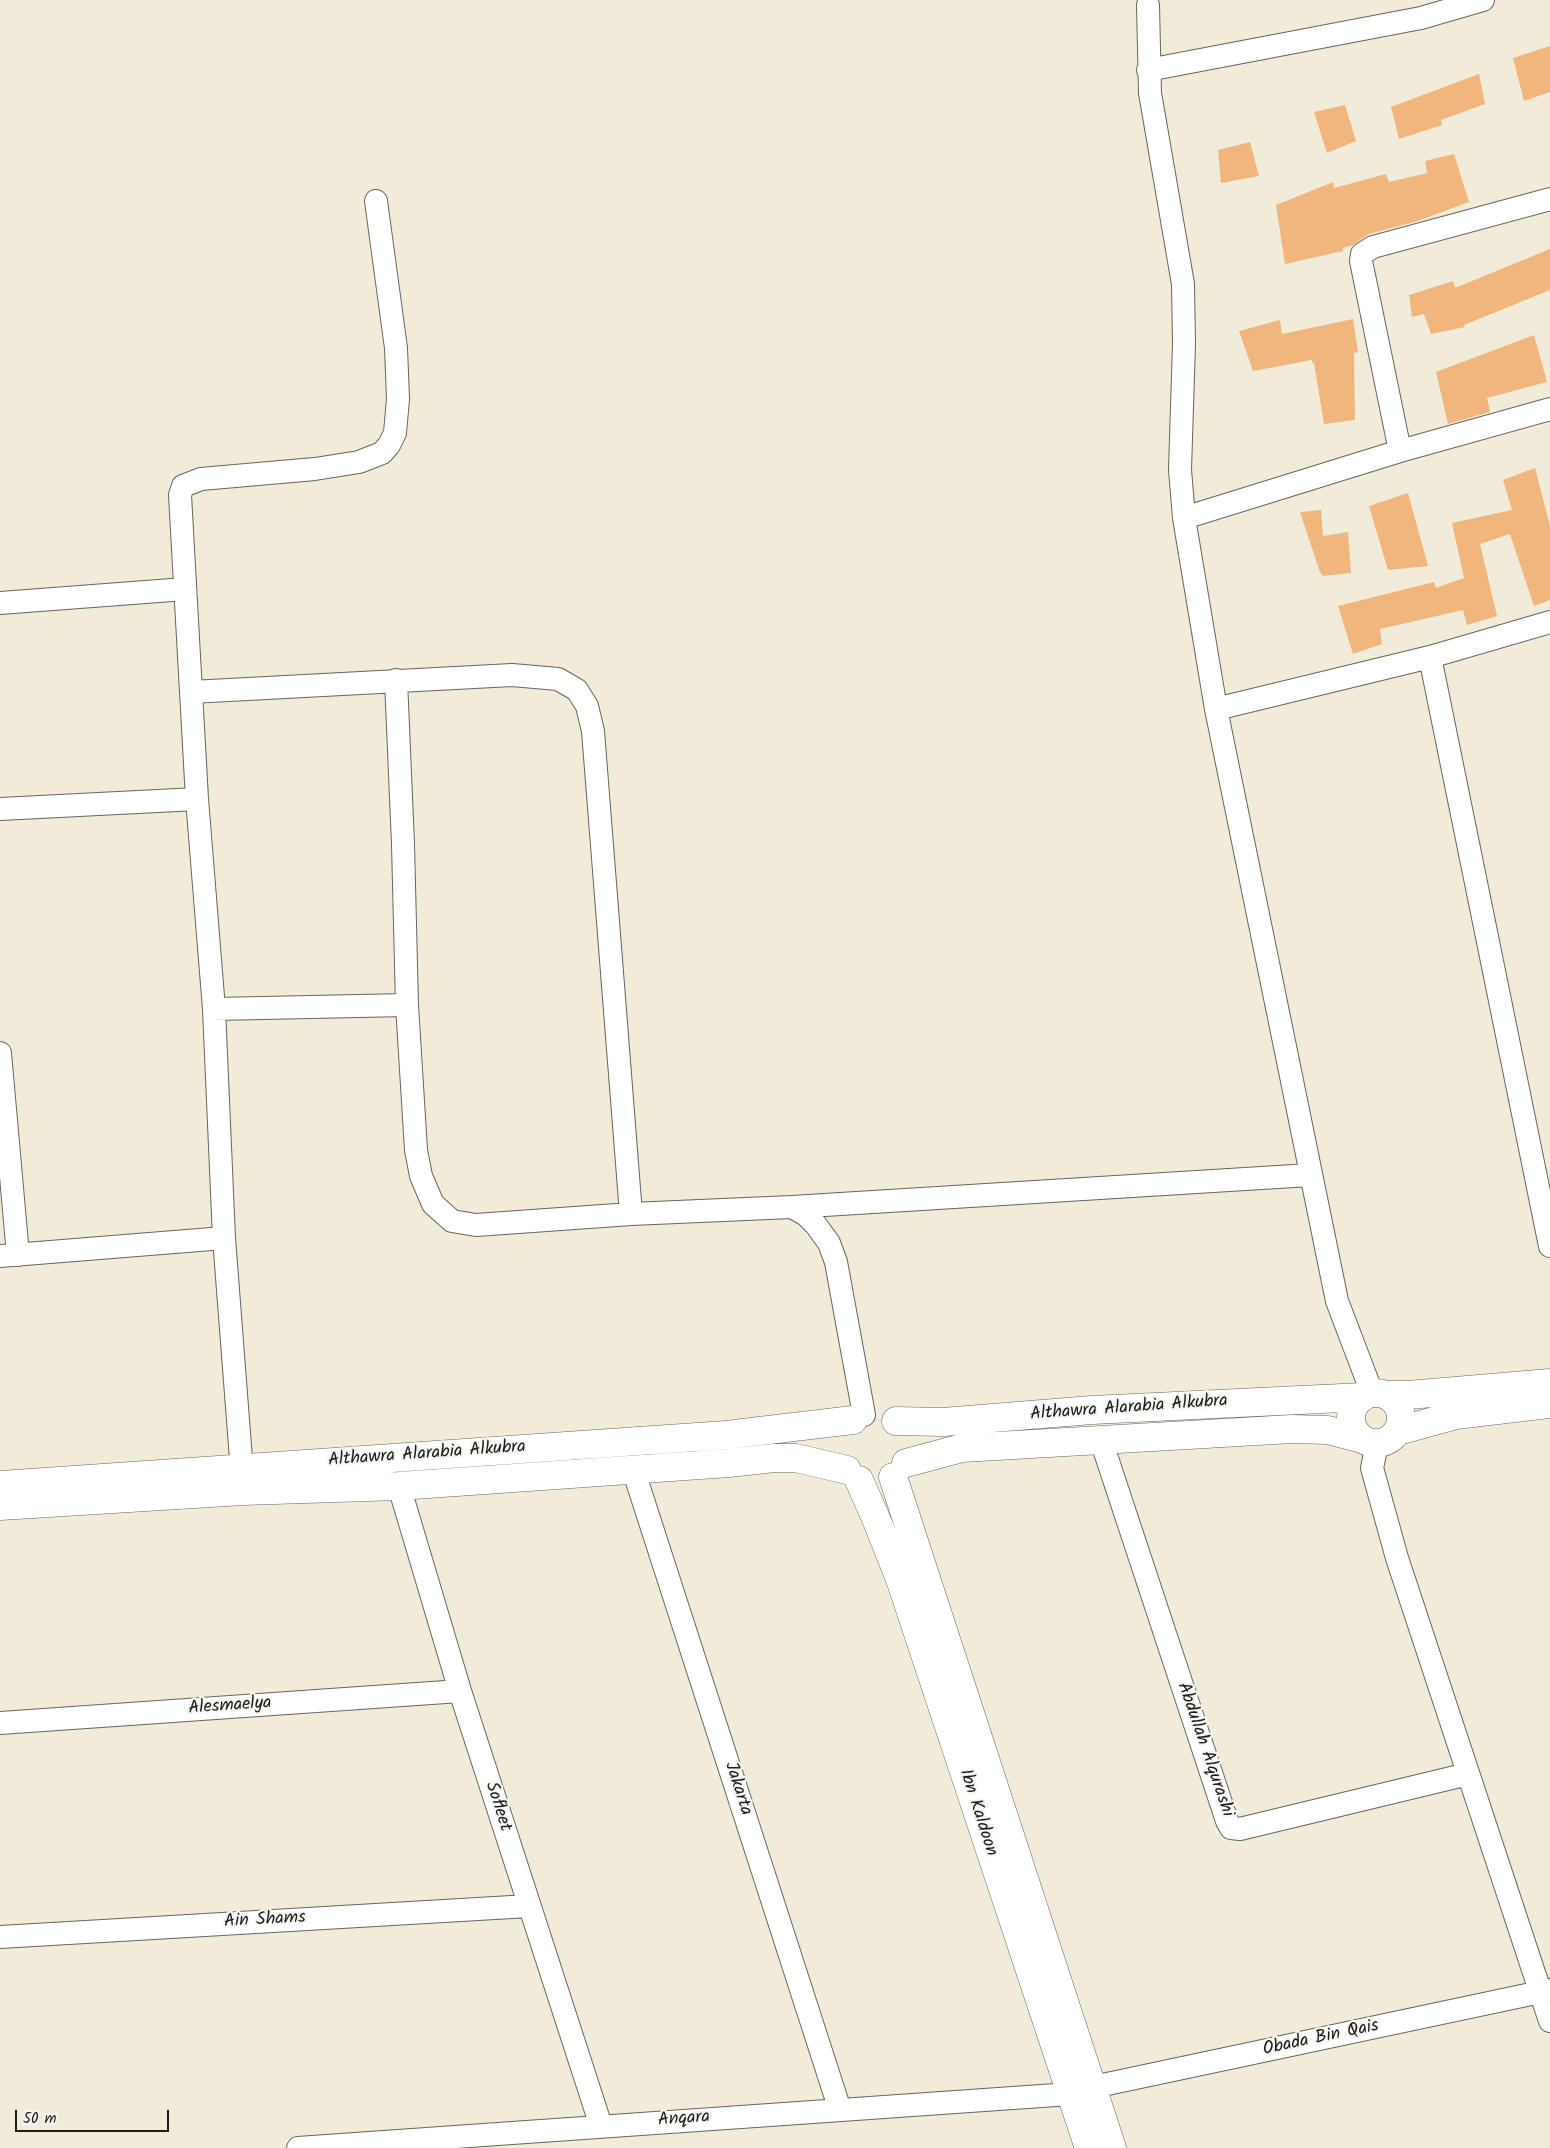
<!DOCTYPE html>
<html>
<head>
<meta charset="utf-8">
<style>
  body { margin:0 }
  #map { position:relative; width:1550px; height:2148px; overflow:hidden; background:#f0ecd9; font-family:Kalam,sans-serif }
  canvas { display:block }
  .scale { position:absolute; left:15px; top:2110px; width:154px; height:22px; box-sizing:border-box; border:2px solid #1c1c1c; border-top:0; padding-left:6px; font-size:15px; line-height:18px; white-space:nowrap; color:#1c1c1c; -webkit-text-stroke:4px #f6f6f2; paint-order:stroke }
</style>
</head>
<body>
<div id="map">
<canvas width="1550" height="2148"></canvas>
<div class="scale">50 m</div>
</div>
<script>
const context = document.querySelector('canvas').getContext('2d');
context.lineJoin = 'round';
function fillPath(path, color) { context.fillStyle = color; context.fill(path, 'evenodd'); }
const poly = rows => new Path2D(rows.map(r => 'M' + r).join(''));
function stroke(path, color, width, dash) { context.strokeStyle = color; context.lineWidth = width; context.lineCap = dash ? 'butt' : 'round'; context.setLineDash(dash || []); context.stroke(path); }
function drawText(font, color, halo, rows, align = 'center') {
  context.font = font + ' Kalam,sans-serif'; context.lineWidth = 4.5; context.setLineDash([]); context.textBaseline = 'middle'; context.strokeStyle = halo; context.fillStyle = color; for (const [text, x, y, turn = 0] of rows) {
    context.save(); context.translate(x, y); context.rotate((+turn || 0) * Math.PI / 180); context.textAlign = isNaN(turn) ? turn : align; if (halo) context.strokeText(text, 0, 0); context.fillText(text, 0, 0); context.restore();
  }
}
const building = poly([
  [1550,46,1550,92,1524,101,1513,58],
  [1479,74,1485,104,1441,120,1442,125,1399,139,1391,107],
  [1345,105,1356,141,1327,153,1314,112],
  [1250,142,1259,176,1221,183,1218,150],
  [1454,154,1469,202,1418,221,1369,234,1353,245,1343,248,1343,251,1285,264,1276,205,1333,182,1334,188,1386,174,1389,182,1427,173,1425,161],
  [1550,249,1550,290,1464,325,1465,327,1431,334,1424,314,1412,317,1409,295,1453,281,1455,288],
  [1353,319,1358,352,1354,353,1355,420,1324,424,1314,363,1312,363,1312,360,1253,371,1239,331,1280,320,1282,334],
  [1534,335,1547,382,1487,398,1490,412,1448,424,1436,372],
  [1535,468,1550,526,1550,600,1534,606,1510,534,1480,544,1497,616,1467,625,1463,610,1380,629,1382,644,1353,654,1338,606,1434,582,1436,588,1464,578,1452,523,1512,510,1503,480],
  [1408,493,1428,566,1388,570,1369,506],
  [1321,510,1323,536,1348,532,1351,573,1323,576,1320,572,1300,512]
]);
const street = poly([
  [1148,5,1150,93,1183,284,1184,344,1180,470,1184,518,1216,709,1337,1301,1372,1393],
  [1148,70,1421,18,1483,0],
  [1400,451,1361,261,1362,254,1373,247,1550,199],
  [1184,518,1400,451,1550,409],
  [0,603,185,589],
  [1430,657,1550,1246],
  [396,680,403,844,407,1005,416,1150,421,1176,433,1204,452,1221,476,1225,631,1214,792,1207,806,1215,816,1225,829,1243,836,1262,864,1415],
  [191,692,512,675,558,679,577,690,587,706,593,731,631,1214],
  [1216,709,1430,657,1550,622],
  [0,809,197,799],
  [214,1009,407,1005],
  [0,1053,18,1255],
  [792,1207,1310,1175],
  [0,1256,224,1238],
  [1101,1440,1227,1821,1231,1828,1240,1829,1468,1774],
  [1377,1444,1372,1468,1397,1558,1550,2021],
  [633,1469,840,2110],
  [243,1485,224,1238,214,1009,197,799,180,495,183,486,201,479,315,469,359,462,382,453,389,445,395,433,398,399,396,348,376,201],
  [399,1486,460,1691,601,2126],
  [0,1723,460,1691],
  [0,1937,529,1906],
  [298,2148,1070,2094,1093,2087,1550,1990]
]);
const secondary = poly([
  '1351 1418a25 25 0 1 1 50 0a25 25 0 1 1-50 0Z',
  [1386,1395,1408,1395,1550,1383],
  [896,1421,943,1422,1092,1410,1363,1397],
  [1398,1431,1456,1415,1550,1404],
  [906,1463,962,1448,1292,1429,1328,1430,1362,1439],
  [893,1477,1112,2148],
  [859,1480,877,1521,900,1579,1089,2148],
  [0,1485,726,1435,853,1420],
  [0,1506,243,1491,399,1486,729,1463,774,1458,796,1458,847,1470]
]);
const streetNames = [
  ["Althawra Alarabia Alkubra",1129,1409,-4],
  ["Althawra Alarabia Alkubra",427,1455,-4],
  ["Alesmaelya",230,1707,-4],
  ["Abdullah Alqurashi",1204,1750,71],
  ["Jakarta",737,1789,72],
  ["Sofleet",497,1807,72],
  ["Ibn Kaldoon",977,1813,72],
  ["Ain Shams",265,1921,-3],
  ["Obada Bin Qais",1321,2039,-12],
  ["Anqara",684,2120,-4]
];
fillPath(building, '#f1b67e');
stroke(street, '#66655e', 24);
stroke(secondary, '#66655e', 29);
stroke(street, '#fff', 22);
stroke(secondary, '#fff', 28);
drawText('18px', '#1c1c1c', '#f6f6f2', streetNames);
</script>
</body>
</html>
